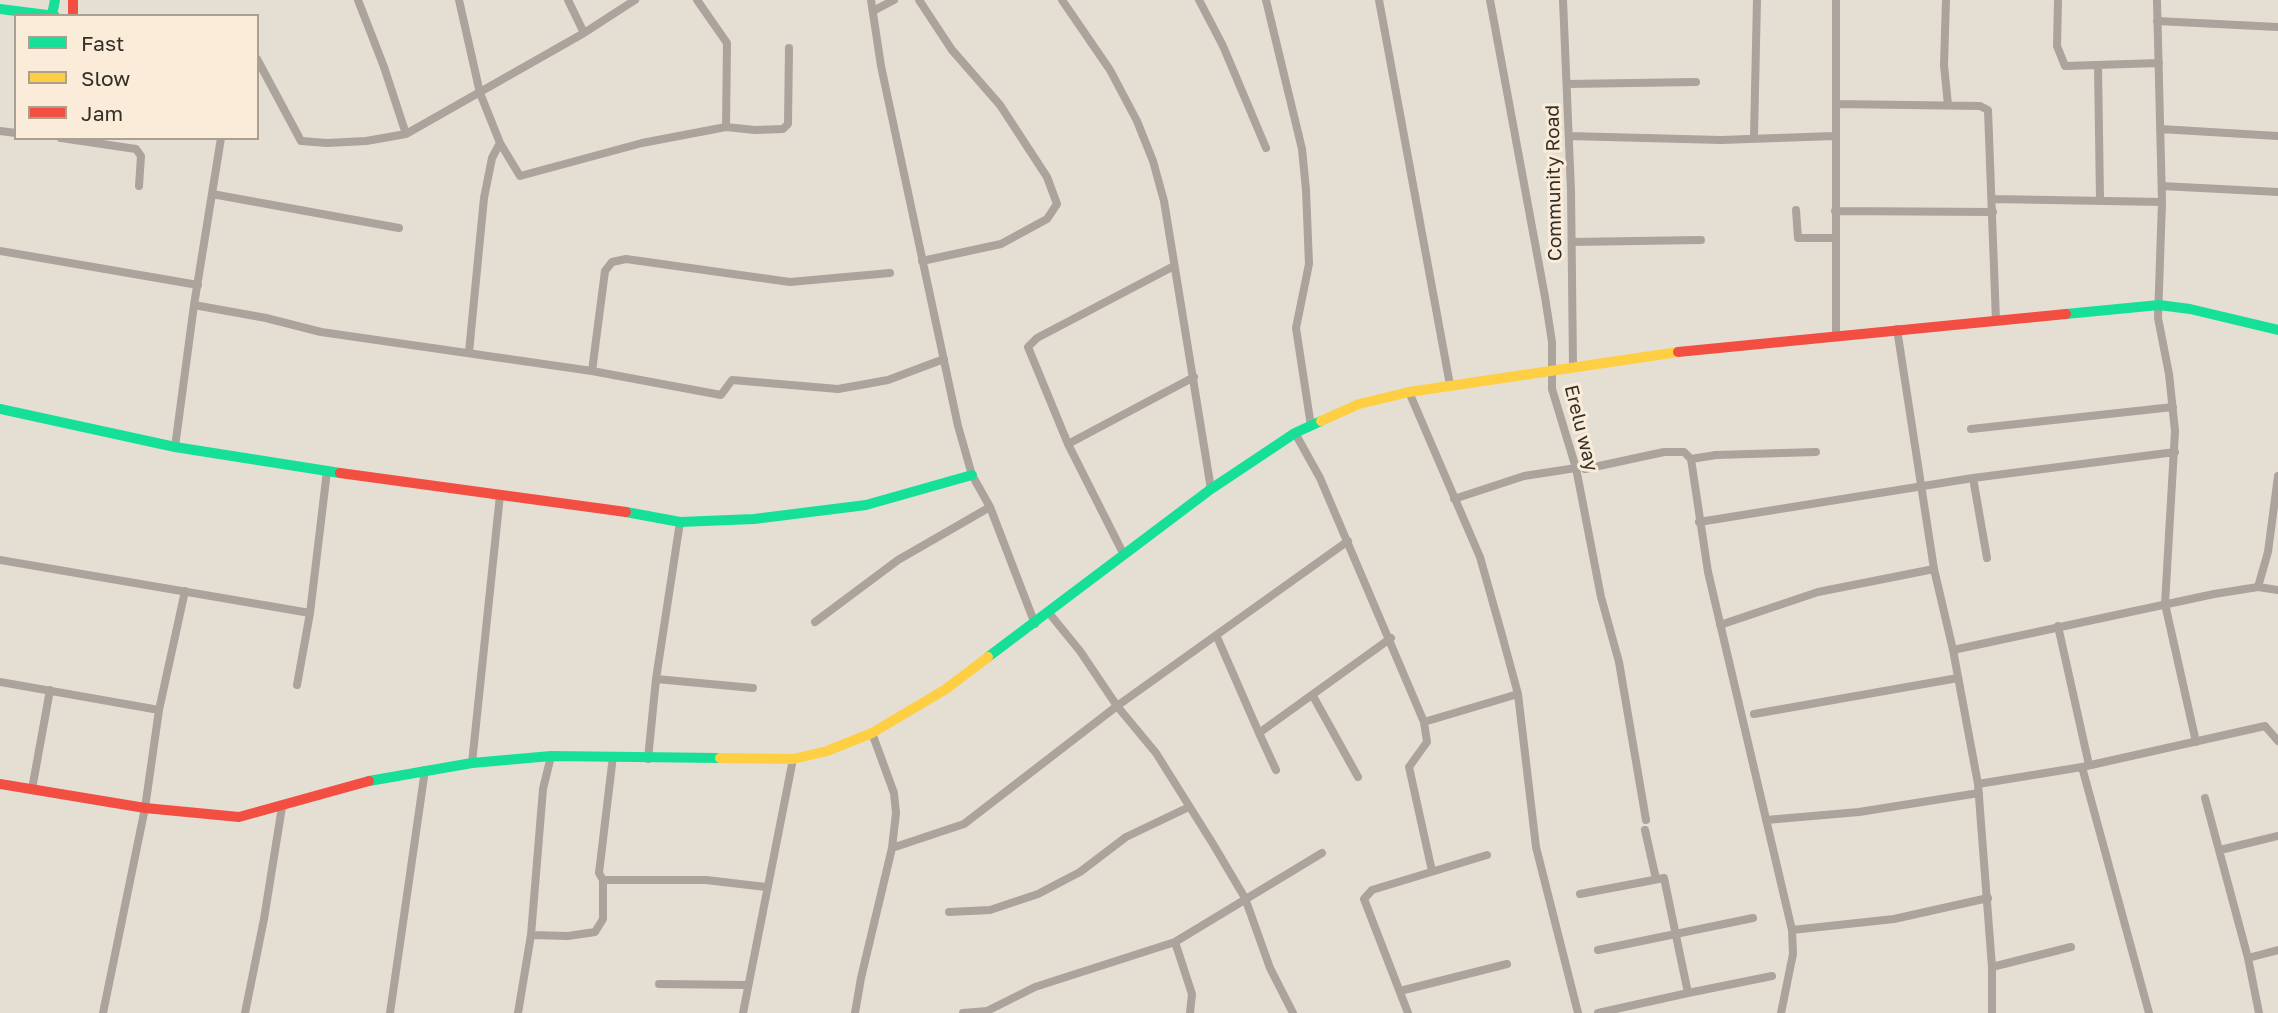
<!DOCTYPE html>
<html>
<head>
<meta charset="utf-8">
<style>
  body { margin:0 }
  #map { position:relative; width:2278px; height:1013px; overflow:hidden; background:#e5ded3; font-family:"Golos Text",sans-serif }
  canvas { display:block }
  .legend { position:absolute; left:14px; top:14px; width:245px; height:126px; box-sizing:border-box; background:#faecd9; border:2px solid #aaa092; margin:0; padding:9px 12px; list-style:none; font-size:21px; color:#332e27 }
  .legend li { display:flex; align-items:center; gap:14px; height:35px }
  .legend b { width:35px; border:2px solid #aaa092 }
</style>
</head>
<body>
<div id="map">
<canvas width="2278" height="1013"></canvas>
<ul class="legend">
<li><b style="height:9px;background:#16e098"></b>Fast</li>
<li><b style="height:9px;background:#ffcf43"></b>Slow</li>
<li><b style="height:9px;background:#f24e42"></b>Jam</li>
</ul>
</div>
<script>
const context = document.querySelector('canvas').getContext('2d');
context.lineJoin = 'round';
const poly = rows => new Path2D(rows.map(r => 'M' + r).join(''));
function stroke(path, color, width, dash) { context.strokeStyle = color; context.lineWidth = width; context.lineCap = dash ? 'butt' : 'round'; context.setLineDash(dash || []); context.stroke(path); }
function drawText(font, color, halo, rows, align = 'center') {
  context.font = font + ' "Golos Text",sans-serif'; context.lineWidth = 6; context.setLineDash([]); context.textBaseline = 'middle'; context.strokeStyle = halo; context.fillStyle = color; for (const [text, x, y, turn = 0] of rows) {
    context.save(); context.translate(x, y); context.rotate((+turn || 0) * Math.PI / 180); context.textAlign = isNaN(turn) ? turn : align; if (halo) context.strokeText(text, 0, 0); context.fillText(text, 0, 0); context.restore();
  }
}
const street = poly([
  [358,0,384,67,406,134],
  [459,0,480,93,500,143,520,176,642,143,726,127,755,130,783,129,788,124,789,48],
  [568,0,584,33],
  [697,0,727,43,726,127],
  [871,0,881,66,958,426,972,475,990,507,1035,624],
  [919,0,952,50,1000,105,1047,177,1057,204,1047,219,1001,244,922,261],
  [1062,0,1110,70,1137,121,1153,161,1164,201,1211,489],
  [1199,0,1223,46,1266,148],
  [1266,0,1302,149,1306,190,1309,264,1296,328,1311,426],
  [1379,0,1450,385],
  [1490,0,1545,297,1552,342,1552,389,1576,468,1601,597,1619,662,1646,820],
  [1563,0,1571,191,1573,366],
  [1836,0,1836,335],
  [1946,0,1944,65,1948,105],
  [2058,0,2057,46,2065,66,2159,63],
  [2157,0,2162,202,2158,318,2169,374,2175,431,2165,604,2196,742],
  [873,11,894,0],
  [2157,21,2278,27],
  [257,59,301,141,327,143,366,141,406,134,584,33,635,0],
  [2098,67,2100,199],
  [1568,84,1696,82],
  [1836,104,1980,106,1988,110,1996,321],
  [2160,129,2278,136],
  [0,131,16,133],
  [1569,136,1721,140,1834,136],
  [1754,137,1757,0],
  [61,138,136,149,141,156,139,186],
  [2162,186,2278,192],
  [212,194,399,228],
  [1993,199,2162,202],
  [1796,210,1798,238,1836,238],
  [1835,211,1993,212],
  [1572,242,1701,240],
  [0,251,198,285],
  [194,305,266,318,321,332,592,371,721,395,732,380,838,389,888,380,944,359],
  [1897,329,1934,569,1953,650,1978,784,1992,967,1992,1013],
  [469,352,484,198,492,158,500,143],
  [592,371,605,271,612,262,626,259,790,282,890,273],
  [1409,392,1480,557,1502,635,1518,694,1536,847,1578,1013],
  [1971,429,2173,407],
  [1295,433,1320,478,1424,722,1427,742,1409,767,1432,871],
  [1068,444,1194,377],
  [175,447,194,305,221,138],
  [1691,459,1708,572,1792,930,1793,954,1781,1013],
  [1585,469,1664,452,1684,452,1691,459,1716,455,1816,452],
  [1973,478,1987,558],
  [1454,499,1524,476,1576,468],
  [1699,522,1973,478,2175,452],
  [1124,555,1068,444,1028,347,1037,338,1174,266],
  [0,560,310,613],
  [2258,587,2268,552,2278,476],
  [1049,613,1080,651,1117,706,1156,753,1213,844,1245,898,1270,968,1293,1013],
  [815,622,898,560,990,507],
  [1720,625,1818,592,1934,569],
  [2058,626,2089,765],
  [1217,637,1259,733,1391,638],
  [1953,650,2214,594,2258,587,2278,590],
  [656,679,753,688],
  [0,682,159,710],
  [297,685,310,613,327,471],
  [1313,696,1358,777],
  [1754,714,1958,678],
  [1424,722,1518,694],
  [1259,733,1276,770],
  [613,756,599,873,603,880,706,880,766,887],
  [648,759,656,679,680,522],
  [472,763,500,495],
  [2082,767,2149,1013],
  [1978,784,2082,767,2265,726,2278,741],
  [32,789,50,690],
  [2205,798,2248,958,2259,1013],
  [1766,820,1859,812,1979,793],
  [1645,830,1656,879],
  [892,848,964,824,1117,706,1348,541],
  [2220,850,2278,836],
  [1580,894,1664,878,1688,993,1598,1013],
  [949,912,990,910,1038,894,1080,872,1126,837,1189,807],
  [1792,930,1894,919,1988,898],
  [531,935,568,936,595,932,603,919,603,880],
  [1175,942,1192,994,1190,1013],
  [1598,950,1753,918],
  [2248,958,2278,950],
  [1992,967,2071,947],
  [659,984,748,985],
  [1400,991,1507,964],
  [1688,993,1772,976],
  [103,1013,145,808,159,710,185,591],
  [245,1013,264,919,282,807],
  [390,1013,425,770],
  [518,1013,531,935,543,789,551,756],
  [743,1013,793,759],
  [855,1013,861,978,892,848,896,813,894,793,872,733],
  [963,1013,987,1011,1035,987,1175,942,1322,853],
  [1408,1013,1364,899,1372,890,1487,855]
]);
const fast = poly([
  [0,9,55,16],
  [52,15,55,0],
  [2066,314,2159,305,2190,309,2278,330],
  [0,409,175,447,340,473],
  [626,512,680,522,754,519,866,505,972,475],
  [988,657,1211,489,1295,433,1321,421],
  [369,781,472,763,551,756,720,758]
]);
const slow = poly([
  [1321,421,1359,404,1409,392,1678,352],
  [720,758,793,759,827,751,872,733,946,689,988,657]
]);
const jam = poly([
  [73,0,73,16],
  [1678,352,2066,314],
  [340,473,626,512],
  [0,784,145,808,239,817,369,781]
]);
const streetNames = [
  ["Community Road",1554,183,-91],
  ["Erelu way",1581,428,76]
];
stroke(street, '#aba39c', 8);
stroke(fast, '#16e098', 10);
stroke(slow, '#ffcf43', 10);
stroke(jam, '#f24e42', 10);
drawText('19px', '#332e27', '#faecd9', streetNames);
</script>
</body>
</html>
